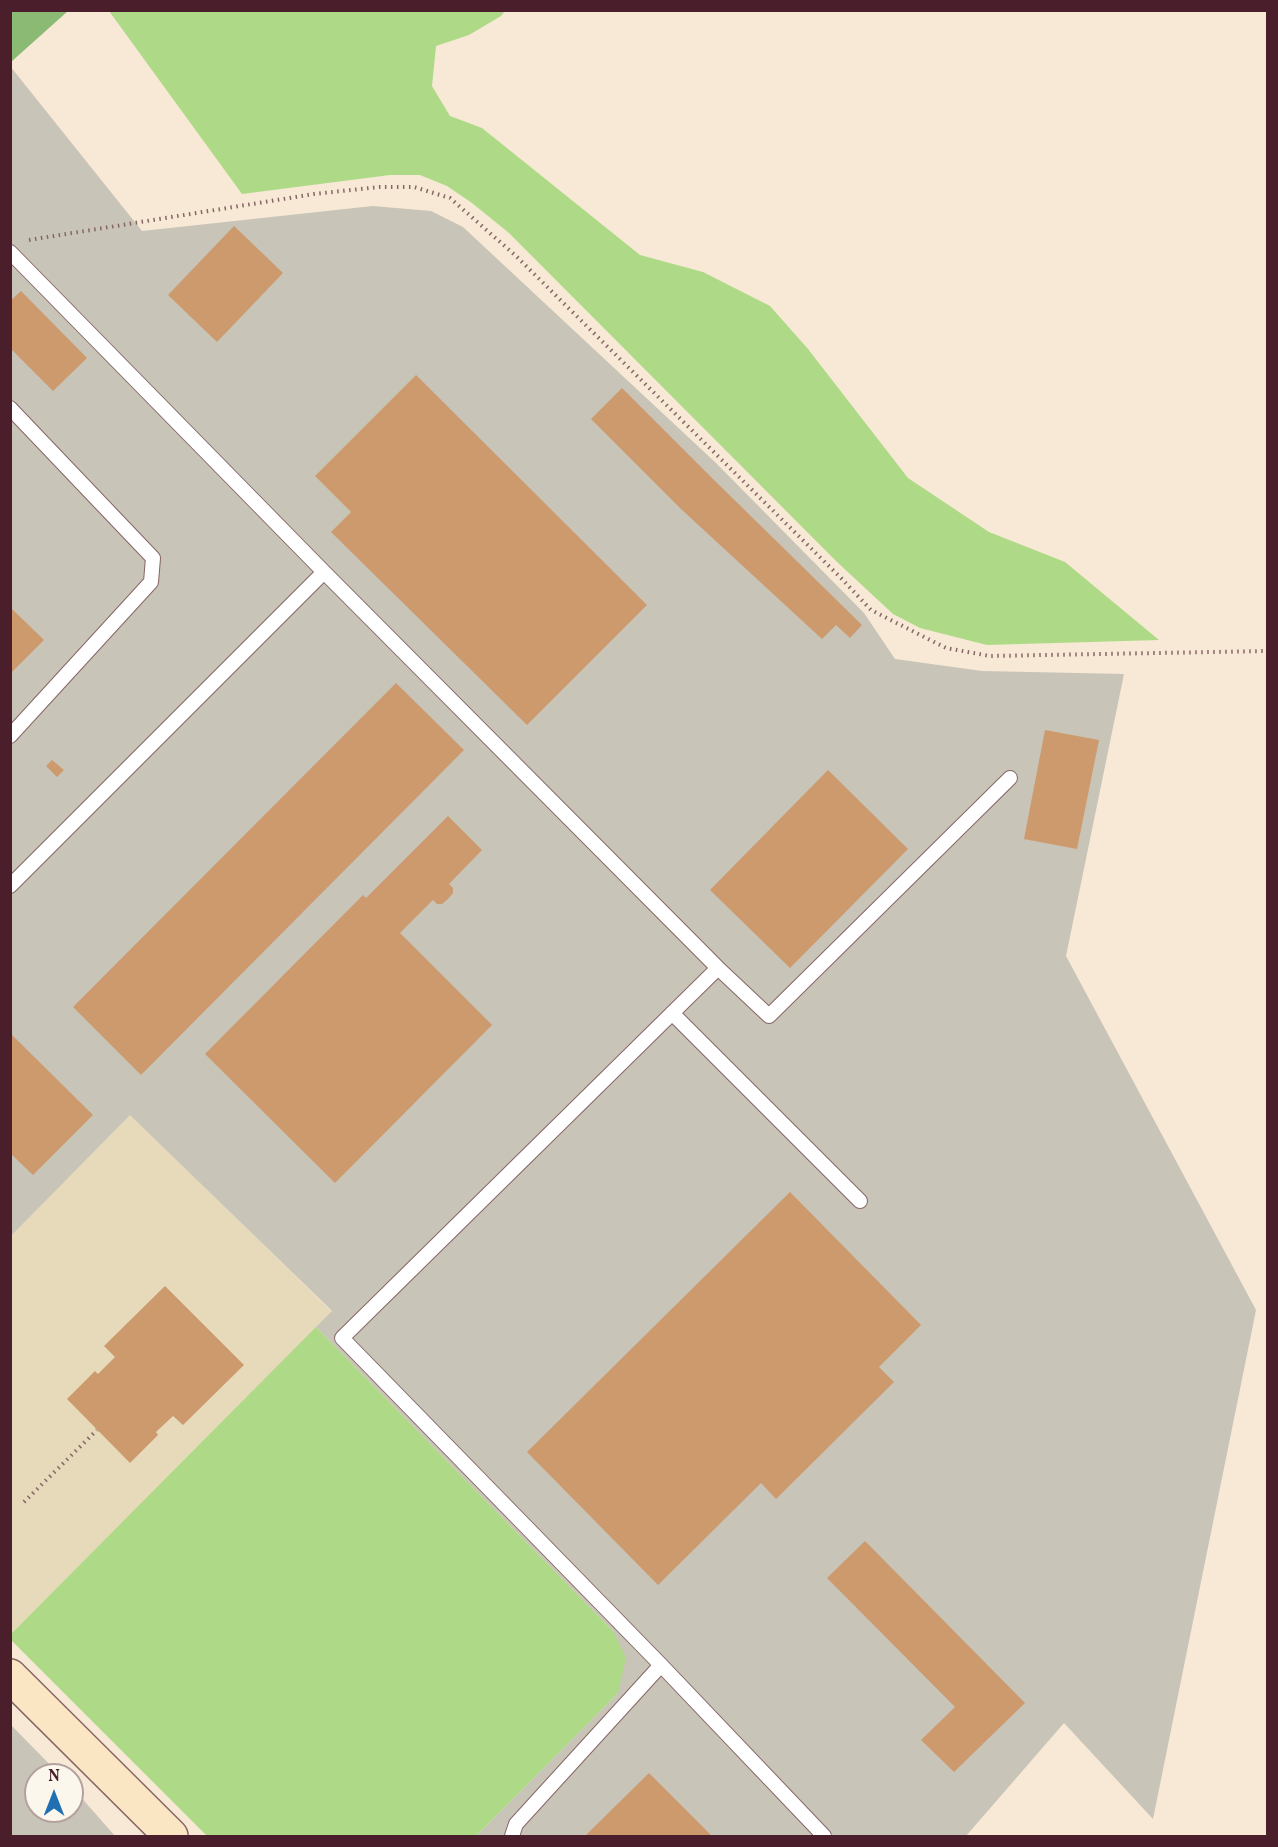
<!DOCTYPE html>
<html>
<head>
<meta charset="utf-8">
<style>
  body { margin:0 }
  #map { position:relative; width:1278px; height:1847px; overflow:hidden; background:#f7e9d5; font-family:Vollkorn,serif }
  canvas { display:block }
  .frame { position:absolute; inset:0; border:12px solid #4a1f2b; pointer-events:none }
  .north { position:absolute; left:24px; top:1763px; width:60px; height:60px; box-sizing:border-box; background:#fbf7ec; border:2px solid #b4a19f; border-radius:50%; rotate:0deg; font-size:16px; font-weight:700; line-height:24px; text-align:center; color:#4a1f2b }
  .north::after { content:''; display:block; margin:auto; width:21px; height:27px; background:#1f6fb2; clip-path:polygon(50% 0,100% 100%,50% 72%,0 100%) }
</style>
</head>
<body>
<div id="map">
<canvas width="1278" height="1847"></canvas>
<div class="frame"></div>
<div class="north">N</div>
</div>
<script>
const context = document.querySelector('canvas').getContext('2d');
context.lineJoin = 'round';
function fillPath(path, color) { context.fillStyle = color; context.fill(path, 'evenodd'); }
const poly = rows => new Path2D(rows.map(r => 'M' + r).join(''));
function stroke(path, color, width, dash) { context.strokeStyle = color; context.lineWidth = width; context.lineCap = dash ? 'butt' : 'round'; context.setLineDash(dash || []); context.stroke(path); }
const built = poly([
  [130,1114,332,1312,11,1634,11,1236]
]);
const industrial = poly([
  [10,66,142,231,373,206,431,211,463,227,716,463,864,613,895,659,982,671,1124,674,1066,956,1256,1310,1153,1819,1064,1723,966,1836,476,1836,618,1693,613,1631,316,1327,332,1311,130,1115,11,1236],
  [11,1725,60,1775,36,1775,36,1811,72,1811,72,1787,115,1836,11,1836]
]);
const green = poly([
  [109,11,505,11,501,16,469,35,436,46,432,86,450,116,482,128,640,255,703,272,770,306,808,349,908,478,989,532,1065,562,1159,640,987,645,920,628,893,614,837,562,509,233,472,203,447,186,420,175,390,175,242,194],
  [316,1327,613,1631,626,1658,618,1693,476,1836,207,1836,11,1640,11,1634]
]);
const forest = poly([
  [11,10,68,10,68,11,11,62]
]);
const building = poly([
  [234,226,283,273,217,342,168,295],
  [21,291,87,358,53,391,10,348,10,301],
  [416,375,647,605,527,725,331,532,351,512,315,476],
  [622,388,712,478,862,625,850,638,836,625,822,639,681,509,591,419],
  [10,607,44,640,10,674],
  [396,683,464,750,141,1075,73,1007],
  [1045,730,1099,740,1077,849,1024,839],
  [52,760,64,770,57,777,46,766],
  [828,770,908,849,790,968,710,890],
  [448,816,482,850,449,884,453,888,453,893,448,899,442,904,437,904,433,900,400,933,492,1025,335,1183,205,1054,363,895,366,898],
  [10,1033,93,1115,33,1175,10,1153],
  [790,1192,921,1325,879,1367,894,1382,776,1499,761,1483,658,1585,527,1452],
  [165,1286,244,1365,183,1425,173,1416,156,1432,158,1435,130,1463,67,1399,95,1371,98,1374,115,1357,104,1346],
  [865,1541,1025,1703,954,1772,921,1740,955,1707,827,1578],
  [649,1773,712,1836,585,1836]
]);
const path = poly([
  [29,240,314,194,379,187,414,187,450,198,516,256,842,579,871,610,946,648,990,656,1268,651],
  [24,1502,97,1430]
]);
const lane = poly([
  [10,252,324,572,718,968,342,1338,661,1665,824,1836],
  [10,408,153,558,151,582,10,736],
  [10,886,324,572],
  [718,968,769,1016,1010,778],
  [672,1013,860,1201],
  [512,1836,516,1824,661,1665]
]);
const secondary = poly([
  [10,1676,171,1836]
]);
fillPath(built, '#e6daba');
fillPath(industrial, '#c8c4b8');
fillPath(green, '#aeda87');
fillPath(forest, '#8aba74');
fillPath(building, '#cd9a6e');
stroke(lane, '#876666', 16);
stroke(secondary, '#876666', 36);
stroke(path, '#876666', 4, [1.5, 4.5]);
stroke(lane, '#fff', 14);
stroke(secondary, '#fbe6c4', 33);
</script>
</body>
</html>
